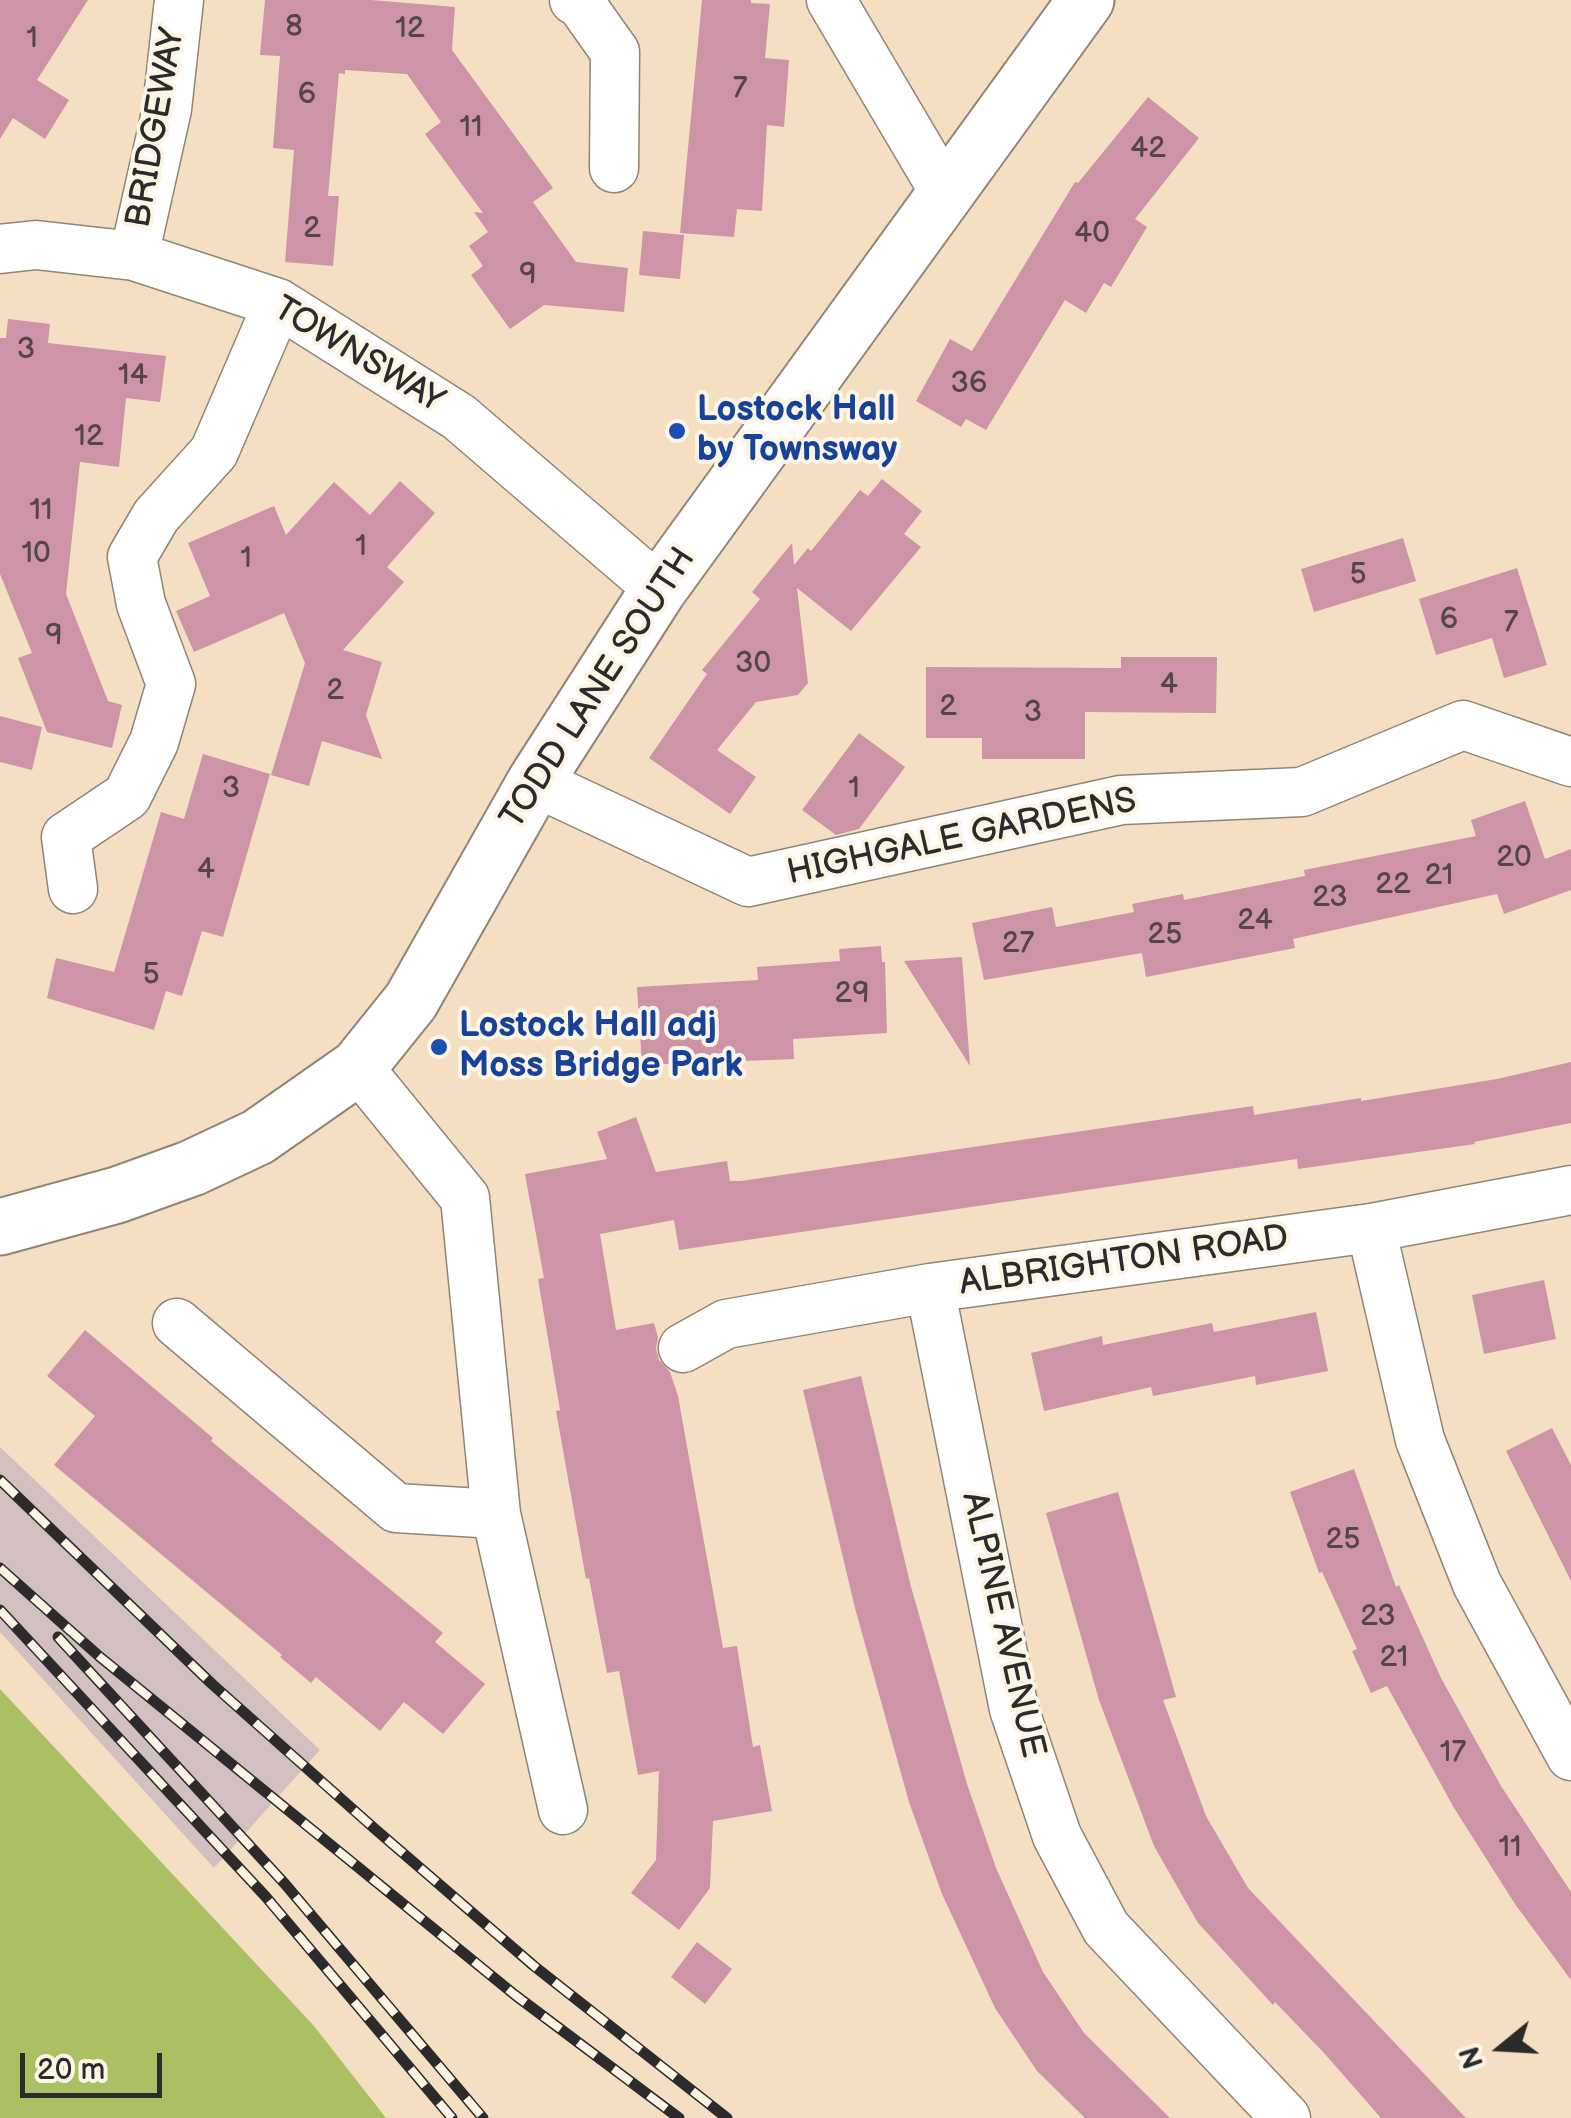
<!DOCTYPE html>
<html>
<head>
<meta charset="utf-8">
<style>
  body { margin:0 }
  #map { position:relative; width:1571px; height:2118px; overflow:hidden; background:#f5dfc2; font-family:"Balsamiq Sans",sans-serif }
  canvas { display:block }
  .north { position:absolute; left:1451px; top:1998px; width:100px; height:100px; -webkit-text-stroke:8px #fcf5e5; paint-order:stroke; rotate:252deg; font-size:28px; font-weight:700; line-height:40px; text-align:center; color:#2b2b2b }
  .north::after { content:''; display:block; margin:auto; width:35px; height:45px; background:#2b2b2b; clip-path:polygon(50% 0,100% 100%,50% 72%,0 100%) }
  .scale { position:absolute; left:20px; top:2053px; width:142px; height:45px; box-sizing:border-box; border:5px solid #2b2b2b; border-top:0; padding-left:12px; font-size:30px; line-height:35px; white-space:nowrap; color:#2b2b2b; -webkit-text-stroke:8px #fcf5e5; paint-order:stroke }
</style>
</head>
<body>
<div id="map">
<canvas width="1571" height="2118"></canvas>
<div class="north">N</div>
<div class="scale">20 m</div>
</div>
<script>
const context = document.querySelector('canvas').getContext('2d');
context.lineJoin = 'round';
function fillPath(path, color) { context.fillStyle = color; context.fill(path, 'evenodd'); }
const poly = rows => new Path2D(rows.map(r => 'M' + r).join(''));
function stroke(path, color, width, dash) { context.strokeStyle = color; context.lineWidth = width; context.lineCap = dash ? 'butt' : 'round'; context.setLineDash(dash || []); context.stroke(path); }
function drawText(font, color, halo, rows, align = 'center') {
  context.font = font + ' "Balsamiq Sans",sans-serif'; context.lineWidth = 8; context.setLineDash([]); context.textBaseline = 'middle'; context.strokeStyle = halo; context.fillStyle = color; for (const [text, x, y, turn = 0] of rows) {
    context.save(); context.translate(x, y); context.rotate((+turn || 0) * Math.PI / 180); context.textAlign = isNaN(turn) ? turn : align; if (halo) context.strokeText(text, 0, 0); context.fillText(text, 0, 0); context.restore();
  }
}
const industrial = poly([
  [0,1447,320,1750,214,1868,0,1632]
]);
const green = poly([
  [0,1689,314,2026,386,2118,0,2118]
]);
const building = poly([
  [0,0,88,0,37,80,69,100,45,139,13,118,0,139],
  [265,0,371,0,455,7,452,50,553,188,533,202,576,262,628,268,624,312,544,305,510,329,471,275,483,266,469,246,488,232,474,212,483,213,425,134,441,122,407,74,345,70,345,74,339,73,328,196,339,196,333,266,285,262,294,150,273,148,280,56,260,55],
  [702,0,751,0,751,3,770,4,765,58,789,60,784,127,767,125,762,211,737,209,734,237,680,233],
  [1148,97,1199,138,1135,219,1147,227,1111,287,1104,283,1086,313,1065,300,986,430,966,419,961,427,916,401,950,339,972,351,1075,182,1078,183],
  [643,231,684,235,680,279,639,275],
  [8,319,50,324,48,343,166,356,160,402,126,398,119,467,80,462,66,594,108,701,122,705,112,748,47,732,18,658,32,653,0,574,0,338,6,338],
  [882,479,922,511,904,534,921,547,851,631,797,588,808,683,798,695,756,702,717,750,756,777,730,814,649,758,707,674,702,670,760,599,752,592,792,543,794,565,808,548,811,551,860,490,868,496],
  [400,481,435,513,387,567,404,582,343,650,382,662,366,715,382,759,322,741,309,786,271,775,305,663,284,613,194,652,176,611,210,596,188,543,274,506,286,535,334,482,370,515],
  [1403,538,1416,581,1314,612,1301,569],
  [1517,568,1547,665,1504,678,1492,638,1436,655,1419,599],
  [1121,657,1217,657,1216,713,1085,712,1085,759,982,759,982,738,926,738,926,667,1121,668],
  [0,716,42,727,32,770,0,762],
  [859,733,905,767,859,829,836,835,802,810],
  [203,754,270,774,223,937,202,931,182,996,166,991,154,1030,47,998,56,958,114,972,161,812,184,819],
  [1525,801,1545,859,1571,849,1571,890,1504,914,1497,894,1293,939,1295,948,1146,977,1142,953,984,980,972,923,1052,907,1056,927,1134,912,1132,904,1183,894,1184,900,1305,876,1304,870,1476,836,1471,820],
  [881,946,882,962,885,962,887,1033,793,1039,794,1059,642,1065,637,987,758,980,757,967,840,961,839,949],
  [962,957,970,1066,904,961],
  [1571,1062,1571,1123,1474,1142,1475,1144,1298,1169,1297,1159,679,1250,674,1220,600,1234,616,1330,654,1323,658,1337,656,1349,659,1360,670,1372,678,1396,723,1648,737,1646,753,1747,760,1745,772,1811,713,1821,710,1888,679,1930,631,1893,656,1860,659,1771,638,1775,619,1671,607,1673,589,1578,586,1579,556,1411,560,1410,538,1279,544,1278,525,1174,607,1159,597,1132,636,1117,656,1172,727,1161,730,1181,741,1181,1253,1106,1254,1115,1361,1098,1361,1101,1497,1079],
  [1544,1280,1556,1339,1484,1354,1472,1295],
  [1316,1312,1328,1371,1256,1385,1255,1376,1153,1396,1151,1387,1044,1411,1031,1353,1102,1336,1103,1345,1212,1323,1214,1332],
  [85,1330,213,1438,211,1441,443,1633,435,1642,485,1684,443,1734,404,1702,380,1731,316,1677,311,1683,280,1657,282,1655,54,1465,95,1416,47,1376],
  [861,1376,910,1583,967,1784,996,1868,1043,1972,1084,2033,1170,2118,1085,2118,1037,2071,995,2008,942,1894,909,1802,855,1608,803,1390],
  [1552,1428,1571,1465,1571,1581,1506,1451],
  [1354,1469,1396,1587,1399,1585,1441,1678,1501,1786,1571,1892,1571,1980,1515,1904,1454,1808,1387,1686,1371,1693,1352,1651,1357,1649,1322,1572,1319,1573,1290,1492],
  [1118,1492,1176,1697,1163,1700,1206,1816,1248,1888,1466,2118,1381,2118,1324,2053,1275,2002,1273,2005,1198,1923,1154,1846,1099,1700,1046,1513],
  [697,1942,732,1969,705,2004,671,1977]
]);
const minor = poly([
  [574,0,581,4,615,52,614,168],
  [831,0,945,193],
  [0,249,36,245,134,256,278,303,459,417,659,589],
  [134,256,167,109,179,0],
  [535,782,748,882,1121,800,1302,792,1463,725,1571,762],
  [73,889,66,837,127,796,154,742,171,684,141,604,132,557,156,516,214,452,278,303],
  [358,1067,465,1198,496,1514,563,1810],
  [1371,1228,1420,1440,1477,1584,1571,1756],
  [930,1288,1014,1709,1057,1836,1106,1928,1286,2118],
  [177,1323,396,1508,496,1514],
  [683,1348,726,1324,930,1288,1371,1228,1571,1190]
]);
const tertiary = poly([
  [0,1227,117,1195,192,1168,258,1137,358,1067,411,1001,535,782,659,589,1086,0]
]);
const rail = poly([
  [0,1480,212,1684,375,1829,534,1966,727,2118],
  [0,1568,100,1657,515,1995,679,2118],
  [0,1610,266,1897,452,2118],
  [58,1637,285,1884,483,2118]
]);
const markers = [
  [677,431,10,"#1a4fb4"],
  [439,1047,10,"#1a4fb4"]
];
const numberNames = [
  ["8",294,27],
  ["12",410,29],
  ["1",32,39],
  ["7",740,89],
  ["6",307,95],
  ["11",471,128],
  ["42",1148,149],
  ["2",312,229],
  ["40",1092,234],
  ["9",528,275],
  ["3",26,350],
  ["14",133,376],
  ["36",969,384],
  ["12",89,437],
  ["11",41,511],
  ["1",361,547],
  ["10",36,554],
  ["1",246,559],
  ["5",1358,575],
  ["6",1449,620],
  ["7",1511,623],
  ["9",54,636],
  ["30",753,664],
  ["4",1169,685],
  ["2",335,691],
  ["2",948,707],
  ["3",1033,713],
  ["3",231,789],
  ["1",854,789],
  ["20",1514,858],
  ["4",206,870],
  ["21",1439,876],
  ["22",1393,885],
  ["23",1330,898],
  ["24",1255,921],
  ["25",1165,935],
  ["27",1018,944],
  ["5",151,975],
  ["29",852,994],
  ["25",1343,1540],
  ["23",1378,1617],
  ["21",1394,1658],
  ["17",1453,1753],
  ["11",1510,1848]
];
const streetNames = [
  ["BRIDGEWAY",157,128,-80],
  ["TOWNSWAY",358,356,31],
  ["TODD LANE SOUTH",599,689,-57],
  ["HIGHGALE GARDENS",962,838,-12],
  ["ALBRIGHTON ROAD",1124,1262,-8],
  ["ALPINE AVENUE",1002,1625,77]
];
const transitNames = [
  ["Lostock Hall",697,411],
  ["by Townsway",697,451],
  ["Lostock Hall adj",459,1027],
  ["Moss Bridge Park",459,1067]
];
fillPath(industrial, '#d2bfc0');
fillPath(green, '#abbf63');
fillPath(building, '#cd93a6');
stroke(minor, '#908576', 51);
stroke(tertiary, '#908576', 59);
stroke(minor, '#fff', 48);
stroke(tertiary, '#fff', 55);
stroke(rail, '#2b2b2b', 11);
stroke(rail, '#fcf5e5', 8, [22]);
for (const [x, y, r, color] of markers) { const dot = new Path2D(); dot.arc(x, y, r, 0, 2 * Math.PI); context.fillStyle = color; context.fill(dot); stroke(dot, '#fcf5e5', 4); }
drawText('30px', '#54454a', null, numberNames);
drawText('35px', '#2b2b2b', '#fcf5e5', streetNames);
drawText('bold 35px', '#164399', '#fcf5e5', transitNames, 'left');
</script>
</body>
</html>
